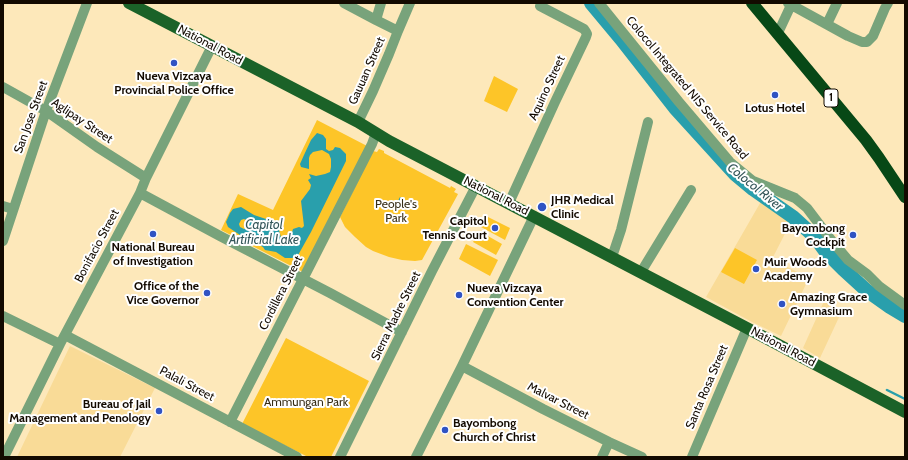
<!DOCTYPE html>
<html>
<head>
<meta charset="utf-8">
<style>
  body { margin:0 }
  #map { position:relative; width:908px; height:460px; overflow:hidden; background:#fde8ba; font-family:Cabin,sans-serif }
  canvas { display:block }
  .frame { position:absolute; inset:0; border:4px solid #130a00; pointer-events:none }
</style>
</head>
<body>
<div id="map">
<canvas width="908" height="460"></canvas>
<div class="frame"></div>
</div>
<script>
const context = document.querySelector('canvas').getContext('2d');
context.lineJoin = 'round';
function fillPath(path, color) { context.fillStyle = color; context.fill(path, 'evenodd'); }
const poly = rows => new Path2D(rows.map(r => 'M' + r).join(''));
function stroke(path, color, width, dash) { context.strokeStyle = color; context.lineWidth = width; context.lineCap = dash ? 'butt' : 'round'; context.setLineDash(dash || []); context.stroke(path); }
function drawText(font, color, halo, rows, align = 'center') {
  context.font = font + ' Cabin,sans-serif'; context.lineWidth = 4; context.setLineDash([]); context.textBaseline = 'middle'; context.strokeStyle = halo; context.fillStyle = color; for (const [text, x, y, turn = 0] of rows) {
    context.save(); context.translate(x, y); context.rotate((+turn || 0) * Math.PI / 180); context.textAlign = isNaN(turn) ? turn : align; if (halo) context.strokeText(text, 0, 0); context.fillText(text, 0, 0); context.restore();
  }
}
const built = poly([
  [763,198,792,220,772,259,809,278,781,336,750,321,706,297],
  [825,299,830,302,829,306,841,313,820,358,803,348],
  [70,346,155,388,120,457,17,457]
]);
const green = poly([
  [494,76,518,89,507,112,484,101],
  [317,120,369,147,305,273,221,230,238,194,273,210],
  [379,149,384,151,384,153,450,188,451,186,456,189,454,192,458,194,457,196,422,260,415,261,402,260,389,257,373,251,366,247,355,237,345,227,340,217,373,151,377,152],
  [486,216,510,228,505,240,481,227],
  [479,231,502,244,496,255,473,242],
  [466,244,498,260,490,276,459,259],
  [735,248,757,260,744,284,721,272],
  [286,338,369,381,331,457,308,457,242,424]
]);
const water = poly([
  [317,133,323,135,326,139,326,149,329,151,333,150,335,147,340,148,346,154,346,161,311,232,297,257,294,258,285,258,276,252,265,250,263,247,240,235,228,227,226,222,230,213,233,209,241,207,254,215,275,222,279,230,282,241,289,242,293,229,299,227,302,228,304,226,301,201,310,189,311,185,308,180,311,178,309,174,316,176,325,174,330,172,331,167,331,159,329,154,322,150,313,152,310,155,309,158,309,169,301,167,300,164,304,155,311,140],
  [244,219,248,221,249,224,247,228,244,229,240,227,239,224,241,220],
  [400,197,412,205,410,209,398,201]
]);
const stream = poly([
  [887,390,905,399]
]);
const river = poly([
  [591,3,621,39,675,108,735,174,753,189,793,217,815,237,826,252,843,269,866,290,890,307,905,316]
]);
const minor = poly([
  [344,3,376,20],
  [599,3,679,102,730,162,753,181,795,198,807,208,832,241,848,260,867,274,879,286,905,305],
  [788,3,848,36,862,42,867,42,873,36,885,8,888,3],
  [827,24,837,3],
  [398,31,410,3],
  [778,33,792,3],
  [3,87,46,111,97,147,146,178],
  [358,122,373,91,389,54,398,31,376,20,381,3],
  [140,193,220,236,330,293,402,332],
  [509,203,555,102,586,37,587,34,586,32,584,29,540,6],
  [3,206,13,209],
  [3,241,46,111,87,3],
  [612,257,621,230,648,122],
  [641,272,691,190],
  [3,316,60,344],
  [65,335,297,457],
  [462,366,543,409,609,442,642,457],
  [230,422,372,144,376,133],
  [4,457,60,344,140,193,146,178,212,46],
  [340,457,432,271,476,186],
  [416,457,462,366,534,216],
  [602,457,609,442],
  [692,457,747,328]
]);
const major = poly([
  [129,3,358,122,389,141,745,327,905,412]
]);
const highway = poly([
  [752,3,866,140,879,158,905,197]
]);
const markers = [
  [174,63,4,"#3053c3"],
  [775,95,4,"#3053c3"],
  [542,207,5,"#3053c3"],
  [495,228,4,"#3053c3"],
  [153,234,4,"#3053c3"],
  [853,235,4,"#3053c3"],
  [756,269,4,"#3053c3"],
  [207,293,4,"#3053c3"],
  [459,295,4,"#3053c3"],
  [782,304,4,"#3053c3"],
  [159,411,4,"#3053c3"],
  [445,430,4,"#3053c3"]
];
const shields = [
  [831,98,14]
];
const shieldNames = [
  ["1",831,98]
];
const streetNames = [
  ["National Road",210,45,28],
  ["Gauuan Street",367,71,-66],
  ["Aquino Street",547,88,-65],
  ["Colocol Integrated NIS Service Road",687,88,50],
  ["San Jose Street",31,117,-70],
  ["Aglipay Street",82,121,34],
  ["National Road",496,196,27],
  ["Bonifacio Street",97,246,-62],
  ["Cordillera Street",281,293,-63],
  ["Sierra Madre Street",396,316,-64],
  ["National Road",783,347,28],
  ["Palali Street",187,384,28],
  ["Santa Rosa Street",707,387,-67],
  ["Malvar Street",558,401,27]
];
const poiNames = [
  ["Nueva Vizcaya",174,76,"center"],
  ["Provincial Police Office",174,90,"center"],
  ["Lotus Hotel",775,108,"center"],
  ["JHR Medical",551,200],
  ["Clinic",551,214],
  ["Capitol",487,221,"right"],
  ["Tennis Court",487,235,"right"],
  ["Bayombong",845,228,"right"],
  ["Cockpit",845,242,"right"],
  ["National Bureau",153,247,"center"],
  ["of Investigation",153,261,"center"],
  ["Muir Woods",764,262],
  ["Academy",764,276],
  ["Office of the",199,286,"right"],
  ["Vice Governor",199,300,"right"],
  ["Nueva Vizcaya",467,288],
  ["Convention Center",467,302],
  ["Amazing Grace",790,297],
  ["Gymnasium",790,311],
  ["Bureau of Jail",151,404,"right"],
  ["Management and Penology",151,418,"right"],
  ["Bayombong",453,423],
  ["Church of Christ",453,437]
];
const parkNames = [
  ["People's",396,204],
  ["Park",396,218],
  ["Ammungan Park",306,402]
];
const waterNames = [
  ["Colocol River",755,187,39],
  ["Capitol",264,225],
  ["Artificial Lake",264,240]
];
fillPath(built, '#f9db97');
fillPath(green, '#fdc528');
fillPath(water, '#299fac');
stroke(stream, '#299fac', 2.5);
stroke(river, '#299fac', 14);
stroke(minor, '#78a37b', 10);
stroke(major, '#1b6228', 12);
stroke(highway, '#074816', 12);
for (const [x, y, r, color] of markers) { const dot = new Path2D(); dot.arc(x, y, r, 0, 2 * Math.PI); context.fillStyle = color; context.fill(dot); stroke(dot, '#fff', 1.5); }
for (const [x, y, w] of shields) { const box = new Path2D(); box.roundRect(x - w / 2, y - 9, w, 18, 3); context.fillStyle = '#fff'; context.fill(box); stroke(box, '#130a00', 1); }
drawText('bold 11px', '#130a00', null, shieldNames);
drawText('12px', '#130a00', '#fff', streetNames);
drawText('bold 12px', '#130a00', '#fff', poiNames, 'left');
drawText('12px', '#372d16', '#fff', parkNames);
drawText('italic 13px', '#35565a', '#fff', waterNames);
</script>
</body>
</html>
